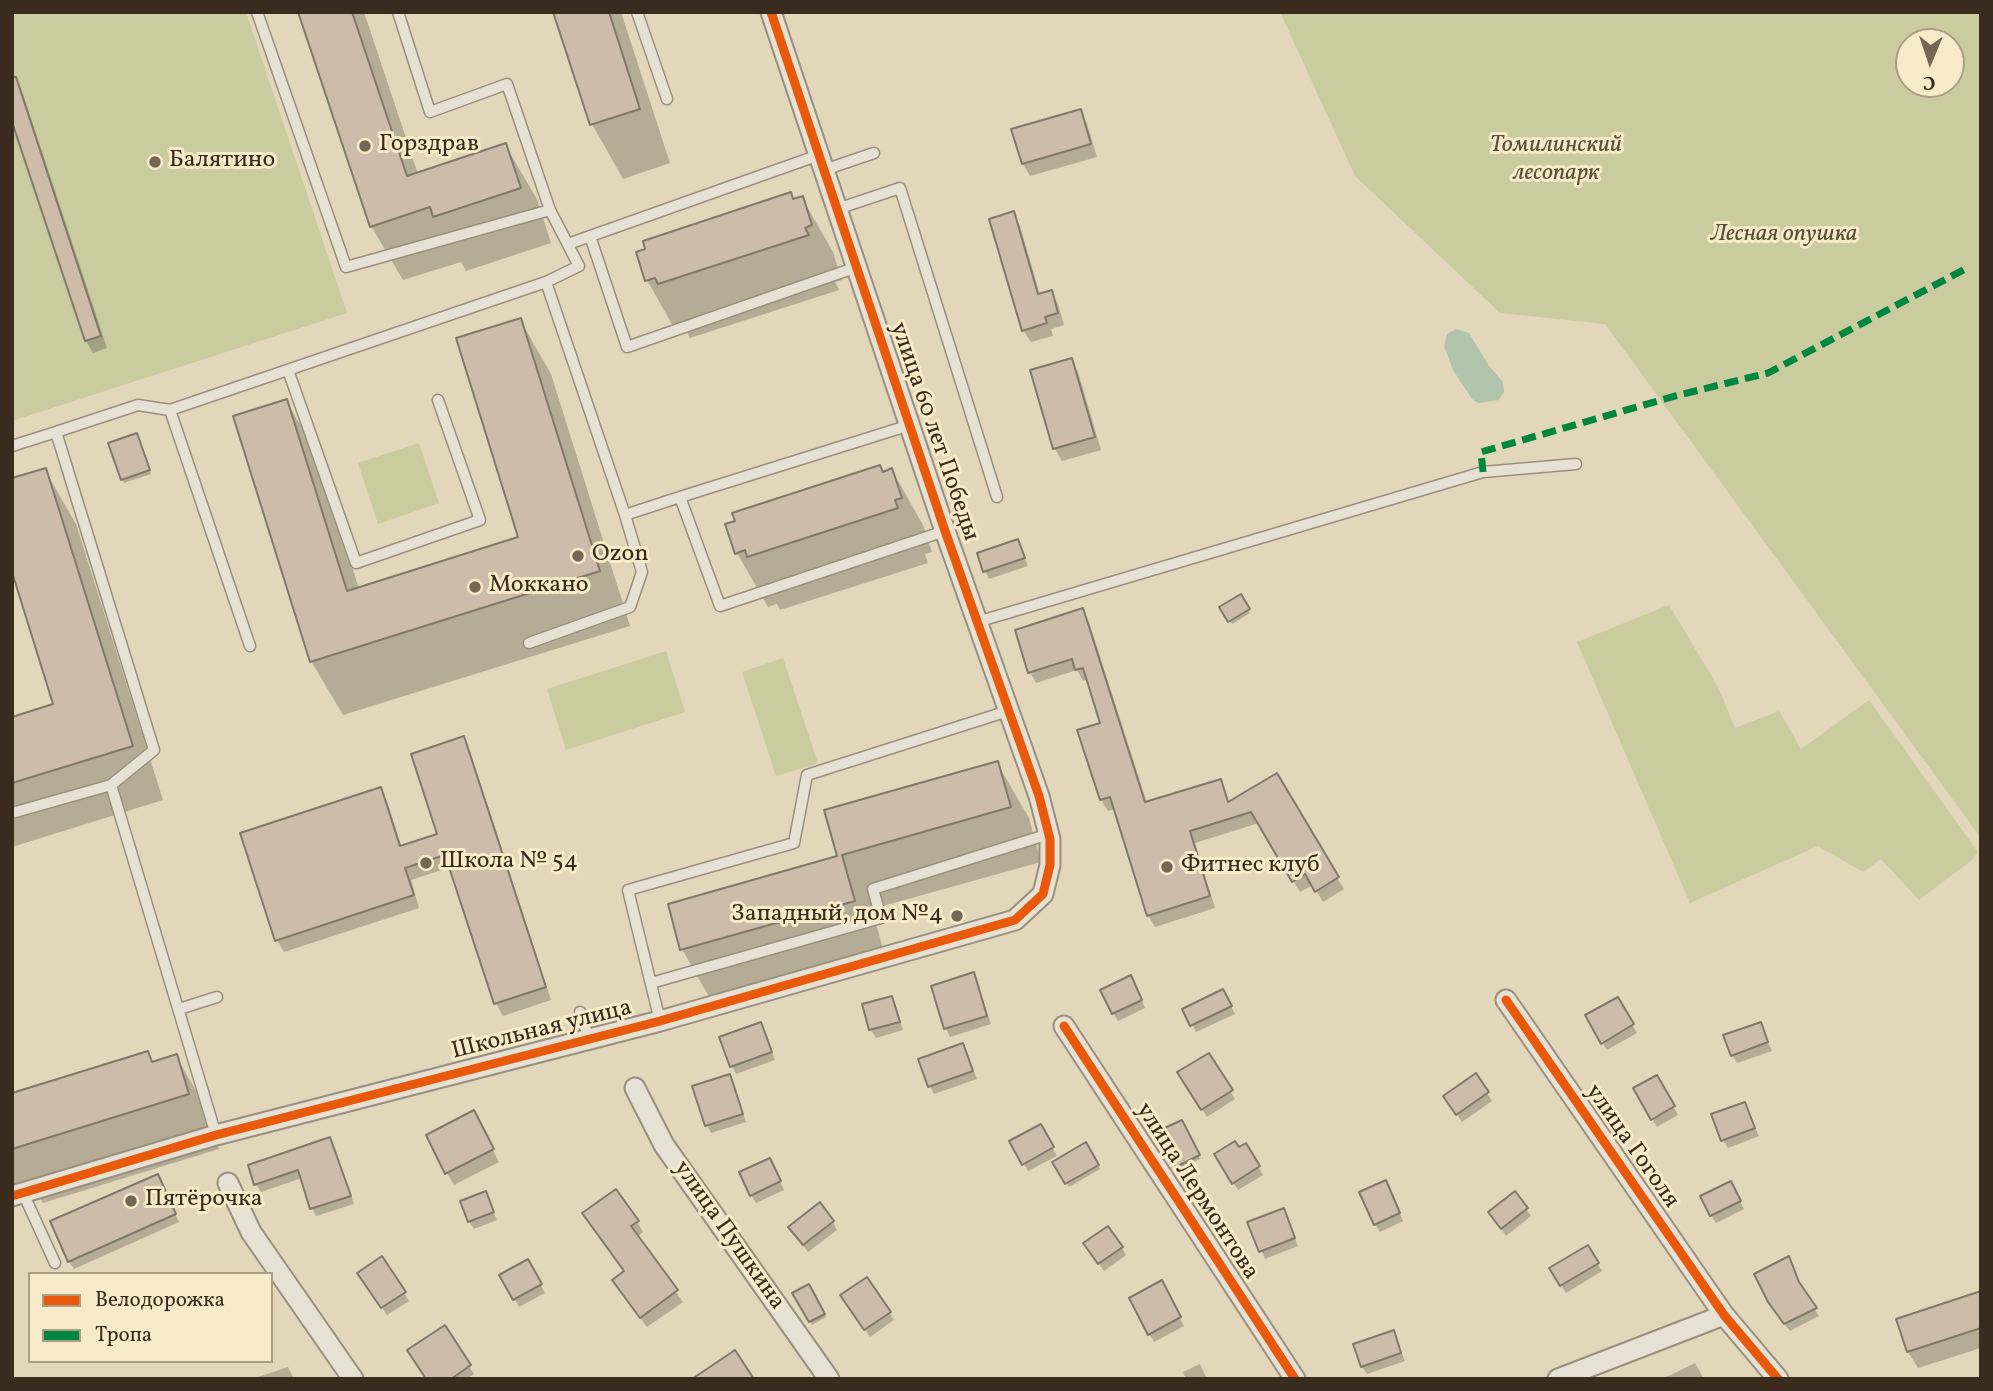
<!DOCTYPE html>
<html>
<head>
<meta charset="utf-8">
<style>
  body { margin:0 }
  #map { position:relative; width:1993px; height:1391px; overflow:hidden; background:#e2d7bb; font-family:Vollkorn,serif }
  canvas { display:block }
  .frame { position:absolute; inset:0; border:14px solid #392c1e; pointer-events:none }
  .legend { position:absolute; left:28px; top:1272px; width:245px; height:91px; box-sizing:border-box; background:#f7eac8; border:2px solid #ab9e84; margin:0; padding:9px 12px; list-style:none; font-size:21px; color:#392c1e }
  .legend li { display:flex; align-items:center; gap:14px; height:35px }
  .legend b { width:35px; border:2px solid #ab9e84 }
  .north { position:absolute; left:1895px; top:28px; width:70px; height:70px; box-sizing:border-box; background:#f7eac8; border:2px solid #ab9e84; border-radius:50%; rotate:182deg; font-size:19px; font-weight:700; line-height:28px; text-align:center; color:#392c1e }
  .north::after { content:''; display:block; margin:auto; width:24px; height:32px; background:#746855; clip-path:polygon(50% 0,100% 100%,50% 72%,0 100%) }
</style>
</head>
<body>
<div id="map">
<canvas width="1993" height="1391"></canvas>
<div class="frame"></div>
<ul class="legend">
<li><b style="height:9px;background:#e8590c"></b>Велодорожка</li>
<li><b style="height:9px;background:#00873e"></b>Тропа</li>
</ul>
<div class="north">С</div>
</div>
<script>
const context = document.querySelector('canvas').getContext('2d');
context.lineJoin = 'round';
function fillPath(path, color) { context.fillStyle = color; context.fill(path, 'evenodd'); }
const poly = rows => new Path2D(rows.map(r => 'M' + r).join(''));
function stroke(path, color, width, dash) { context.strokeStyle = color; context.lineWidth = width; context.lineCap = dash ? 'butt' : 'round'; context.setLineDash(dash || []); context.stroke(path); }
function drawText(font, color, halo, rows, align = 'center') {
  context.font = font + ' Vollkorn,serif'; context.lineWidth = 6; context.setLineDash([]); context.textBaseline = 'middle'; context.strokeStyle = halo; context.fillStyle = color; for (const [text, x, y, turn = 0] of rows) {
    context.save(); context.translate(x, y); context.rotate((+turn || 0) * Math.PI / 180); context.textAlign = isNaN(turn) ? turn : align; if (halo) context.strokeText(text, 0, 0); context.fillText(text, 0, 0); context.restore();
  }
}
const green = poly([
  [12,12,246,12,347,313,12,421],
  [1280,12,1981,12,1981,838,1605,324,1500,313,1355,176],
  [1951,42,1951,84,1909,84,1909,42],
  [419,443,439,503,378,524,358,463],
  [1669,605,1718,687,1735,728,1779,711,1801,749,1869,700,1978,852,1972,860,1919,900,1881,859,1863,872,1818,846,1690,903,1577,642],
  [666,651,685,712,566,750,547,689],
  [783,658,818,763,776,776,742,672]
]);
const water = poly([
  [1456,329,1469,333,1489,366,1503,382,1504,392,1499,400,1478,403,1472,399,1453,370,1444,346,1447,334]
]);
const shadow = poly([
  [300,12,364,12,418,174,505,145,537,199,551,243,466,271,461,262,403,280,371,226],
  [555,12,621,12,670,163,623,179,592,124],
  [16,82,23,94,107,348,93,353,86,341],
  [1080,111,1087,124,1097,157,1030,176,1023,164,1013,130],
  [802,198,833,252,842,280,835,282,839,290,690,338,687,332,678,335,647,280,793,200],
  [1013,213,1020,226,1040,295,1051,292,1058,304,1064,325,1051,329,1053,336,1031,342,1023,330],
  [520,320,551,374,630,626,343,715,311,661,286,401,318,455,359,589,520,538],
  [1071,360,1078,372,1101,450,1062,461,1055,449,1032,371],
  [139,438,151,474,124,483,122,479],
  [45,470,76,524,163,800,12,847,12,718,56,705],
  [892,470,923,525,932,552,925,554,928,563,780,610,777,604,768,607,737,553,737,522],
  [1018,541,1028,566,989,579,985,571],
  [1240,597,1250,613,1232,624,1222,608],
  [1082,611,1089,622,1147,803,1220,781,1230,803,1276,775,1344,889,1323,902,1313,885,1300,892,1259,823,1195,843,1215,908,1155,927,1148,915,1115,809,1108,811,1101,800,1103,724,1088,679,1083,681,1077,670,1036,683,1030,672],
  [463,739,470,751,551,1000,503,1016,496,1003,451,867,411,880,419,908,284,952,277,940,380,789,387,801,402,848,440,835],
  [997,763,1029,818,1041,862,872,909,885,956,713,1004,682,949,839,857,826,811],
  [973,974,977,982,991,1024,950,1037,946,1029,933,987],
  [1135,985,1145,1008,1118,1021,1113,1013],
  [891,998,896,1006,903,1030,876,1038,871,1030,864,1006],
  [1227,999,1235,1014,1196,1032,1185,1010],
  [1617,999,1637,1033,1607,1050,1587,1016],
  [1760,1024,1772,1051,1737,1063,1732,1055],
  [765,1032,775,1060,736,1074,732,1066],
  [963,1045,977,1079,934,1094,930,1086],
  [148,1053,153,1063,176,1056,207,1110,219,1149,43,1203,36,1192,12,1199,12,1095],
  [1208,1055,1235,1099,1207,1117,1180,1073],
  [729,1076,734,1084,746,1122,711,1133,707,1125],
  [1476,1076,1492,1101,1462,1122,1450,1104],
  [1657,1077,1678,1115,1657,1127,1635,1089],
  [1744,1104,1759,1136,1728,1148,1723,1140],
  [1181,1122,1200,1159,1179,1169,1161,1132],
  [480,1125,499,1162,454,1185,447,1173],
  [1040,1126,1057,1156,1028,1171,1012,1142],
  [329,1139,334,1147,354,1204,316,1216,312,1208,302,1178,261,1192,256,1184],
  [1086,1145,1100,1169,1069,1187,1055,1163],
  [1245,1145,1263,1175,1238,1190,1216,1155,1238,1149],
  [774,1168,784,1190,756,1203,751,1195],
  [161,1184,179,1222,74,1269,69,1261],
  [1390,1190,1403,1221,1380,1232,1375,1224],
  [1735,1191,1744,1209,1716,1223,1711,1215],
  [485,1194,497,1220,474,1229,469,1221],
  [1526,1209,1531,1216,1506,1236,1490,1213],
  [1287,1218,1298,1246,1265,1259,1249,1223],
  [637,1222,643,1232,637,1237,683,1302,647,1327,620,1291,625,1272,590,1224],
  [833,1222,837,1230,808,1252,795,1235],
  [1588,1247,1602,1271,1566,1293,1551,1269],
  [1122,1248,1126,1255,1104,1271,1090,1251],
  [527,1261,545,1293,519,1307,502,1275],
  [364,1281,404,1293,409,1301,387,1315],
  [1161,1283,1184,1326,1154,1342,1131,1299],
  [808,1286,826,1317,812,1325,795,1294],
  [1802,1289,1819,1316,1790,1331,1774,1311],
  [1981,1293,1981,1348,1918,1368,1908,1352,1898,1320],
  [847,1304,889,1313,894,1320,870,1337],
  [444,1328,474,1374,467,1379,427,1379],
  [1393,1332,1405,1361,1367,1374,1362,1366],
  [1695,1363,1704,1379,1662,1379],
  [1200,1364,1207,1379,1186,1379,1183,1372],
  [288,1367,294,1379,252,1379]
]);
const building = poly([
  [298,12,352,12,407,176,506,143,521,188,433,217,430,207,370,227,298,12],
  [553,12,609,12,640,109,590,125,553,12],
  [12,77,16,77,101,336,85,341,12,122,12,77],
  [1081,109,1091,144,1022,164,1011,129,1081,109],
  [791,192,793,199,803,196,812,225,805,228,809,235,658,284,655,278,645,281,636,252,645,249,643,241,791,192],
  [1014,211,1038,294,1052,290,1058,313,1045,317,1047,323,1022,331,989,219,1014,211],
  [521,318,600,571,310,662,233,416,287,399,347,591,518,537,456,338,521,318],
  [1072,358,1095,437,1053,449,1030,370,1072,358],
  [137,433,150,470,121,480,108,443,137,433],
  [880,465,883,472,892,468,902,498,895,500,898,508,747,557,745,550,735,554,725,524,735,521,732,513,880,465],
  [46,468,133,746,12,783,12,717,53,704,12,572,12,478,46,468],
  [1018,539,1025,558,983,572,977,553,1018,539],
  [1241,594,1250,609,1228,622,1219,607,1241,594],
  [1083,608,1145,802,1221,779,1228,802,1277,773,1339,877,1315,892,1305,874,1292,882,1251,812,1190,831,1210,896,1147,916,1110,797,1100,800,1077,730,1100,723,1083,668,1075,670,1072,659,1028,673,1015,630,1083,608],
  [464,736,546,987,494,1004,445,855,405,868,414,895,275,941,240,833,381,787,400,846,437,834,411,754,464,736],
  [998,761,1011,807,842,855,855,901,680,950,668,904,837,856,824,810,998,761],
  [974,972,987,1016,944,1029,931,986,974,972],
  [1131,975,1142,1000,1112,1014,1100,990,1131,975],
  [1223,989,1232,1006,1190,1026,1182,1009,1223,989],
  [892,996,900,1022,869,1030,862,1004,892,996],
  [1618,997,1634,1024,1601,1044,1585,1015,1618,997],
  [761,1022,772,1052,730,1067,719,1037,761,1022],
  [1761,1022,1768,1042,1731,1056,1723,1035,1761,1022],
  [963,1043,973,1071,928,1087,918,1059,963,1043],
  [148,1051,152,1062,177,1054,189,1094,12,1149,12,1093,148,1051],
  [1209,1053,1233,1090,1201,1110,1177,1072,1209,1053],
  [1476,1073,1489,1092,1456,1115,1443,1096,1476,1073],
  [730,1074,743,1114,705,1126,692,1086,730,1074],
  [1657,1075,1675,1106,1651,1120,1633,1088,1657,1075],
  [1745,1102,1755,1128,1721,1141,1711,1114,1745,1102],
  [474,1110,494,1149,445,1174,426,1135,474,1110],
  [1182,1120,1200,1155,1176,1167,1158,1131,1182,1120],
  [1041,1124,1054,1147,1022,1165,1009,1141,1041,1124],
  [330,1137,351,1196,310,1209,298,1170,254,1185,248,1165,330,1137],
  [1235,1141,1239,1147,1246,1143,1260,1166,1232,1184,1214,1154,1235,1141],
  [1086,1142,1099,1165,1065,1184,1052,1162,1086,1142],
  [770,1158,781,1181,750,1196,739,1172,770,1158],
  [158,1174,176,1214,68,1262,50,1221,158,1174],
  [1386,1180,1400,1213,1374,1225,1359,1192,1386,1180],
  [1731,1181,1741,1201,1710,1216,1700,1196,1731,1181],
  [616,1189,639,1221,631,1226,678,1290,640,1318,612,1280,624,1271,582,1213,616,1189],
  [486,1191,494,1212,468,1222,460,1201,486,1191],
  [1515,1191,1528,1208,1501,1229,1488,1212,1515,1191],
  [820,1202,834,1221,803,1245,788,1227,820,1202],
  [1284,1208,1295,1238,1259,1252,1247,1222,1284,1208],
  [1108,1226,1123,1247,1098,1264,1083,1243,1108,1226],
  [1588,1245,1599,1263,1560,1286,1549,1268,1588,1245],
  [382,1256,406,1292,381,1308,357,1273,382,1256],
  [1789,1256,1799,1282,1817,1308,1784,1324,1768,1302,1754,1274,1789,1256],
  [528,1259,542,1284,513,1300,499,1275,528,1259],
  [867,1277,891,1312,864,1330,840,1295,867,1277],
  [1162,1280,1181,1317,1148,1335,1129,1298,1162,1280],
  [809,1284,825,1314,809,1322,792,1293,809,1284],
  [1981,1291,1981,1328,1907,1352,1896,1319,1981,1291],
  [445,1325,471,1365,451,1379,426,1379,407,1350,445,1325],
  [1394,1330,1401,1353,1361,1367,1353,1344,1394,1330],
  [735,1350,754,1379,692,1379,735,1350]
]);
const lane = poly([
  [257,12,346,267,550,210],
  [398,12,430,112,507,84,550,210,579,266,546,282,625,515,680,497,720,606,945,531],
  [637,12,667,99],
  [824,170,874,153],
  [837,209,900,188,997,497],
  [590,236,627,347,857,267],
  [568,244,819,155],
  [288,370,356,563,480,520,438,400],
  [56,432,138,405,170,410],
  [12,446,56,432,154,750,111,785,216,1135],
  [680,497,910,425],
  [977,622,1483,472,1576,464],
  [529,643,630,607,642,572,625,515],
  [250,646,170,410,546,282],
  [12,813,111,785],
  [651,983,881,918,873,889,1049,834],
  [179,1009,217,997],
  [580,1012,589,1039],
  [660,1021,628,890,794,843,807,775,1008,711],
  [23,1193,55,1263]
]);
const street = poly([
  [1506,1000,1724,1315,1778,1379],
  [1064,1026,1295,1379],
  [635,1088,664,1145,829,1379],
  [228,1183,251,1232,353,1379],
  [12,1196,216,1135,660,1021,1015,920,1043,894,1050,865,1050,839,1039,796,945,531,771,12],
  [1558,1379,1724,1315]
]);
const quiet = poly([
  [1483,472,1481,452,1675,396,1768,373,1967,268]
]);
const cycleway = poly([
  [1506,1000,1724,1315,1778,1379],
  [1064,1026,1295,1379],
  [12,1196,216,1135,660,1021,1015,920,1043,894,1050,865,1050,839,1039,796,945,531,771,12]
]);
const markers = [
  [365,146,7,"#746855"],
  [155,162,7,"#746855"],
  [578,556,7,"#746855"],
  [475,587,7,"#746855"],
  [426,863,7,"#746855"],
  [1167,867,7,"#746855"],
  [957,916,7,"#746855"],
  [131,1201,7,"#746855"]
];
const poiNames = [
  ["Горздрав",379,146],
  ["Балятино",169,162],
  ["Ozon",592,556],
  ["Моккано",489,587],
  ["Школа № 54",440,863],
  ["Фитнес клуб",1181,867],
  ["Западный, дом №4",943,916,"right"],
  ["Пятёрочка",145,1201]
];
const parkNames = [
  ["Томилинский",1556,147],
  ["лесопарк",1556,175],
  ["Лесная опушка",1784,236]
];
const streetNames = [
  ["улица 60 лет Победы",933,432,71],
  ["Школьная улица",542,1031,-14],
  ["улица Гоголя",1631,1147,55],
  ["улица Лермонтова",1196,1192,57],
  ["улица Пушкина",728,1236,55]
];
fillPath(green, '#cbcba0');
fillPath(water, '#b1c4ac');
fillPath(shadow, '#0003');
fillPath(building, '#cdbca9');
stroke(building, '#80796a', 2);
stroke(lane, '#98907e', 13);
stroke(street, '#98907e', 23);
stroke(lane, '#e7e1d3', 10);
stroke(street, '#e7e1d3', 19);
stroke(quiet, '#00873e', 7, [14, 7]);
stroke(cycleway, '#e8590c', 9);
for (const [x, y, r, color] of markers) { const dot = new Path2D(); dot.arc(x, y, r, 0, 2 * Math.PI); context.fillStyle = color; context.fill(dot); stroke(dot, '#f7eac8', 2.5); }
drawText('24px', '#392c1e', '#f7eac8', poiNames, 'left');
drawText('italic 24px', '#595139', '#f7eac8', parkNames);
drawText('24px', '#392c1e', '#f7eac8', streetNames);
</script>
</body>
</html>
